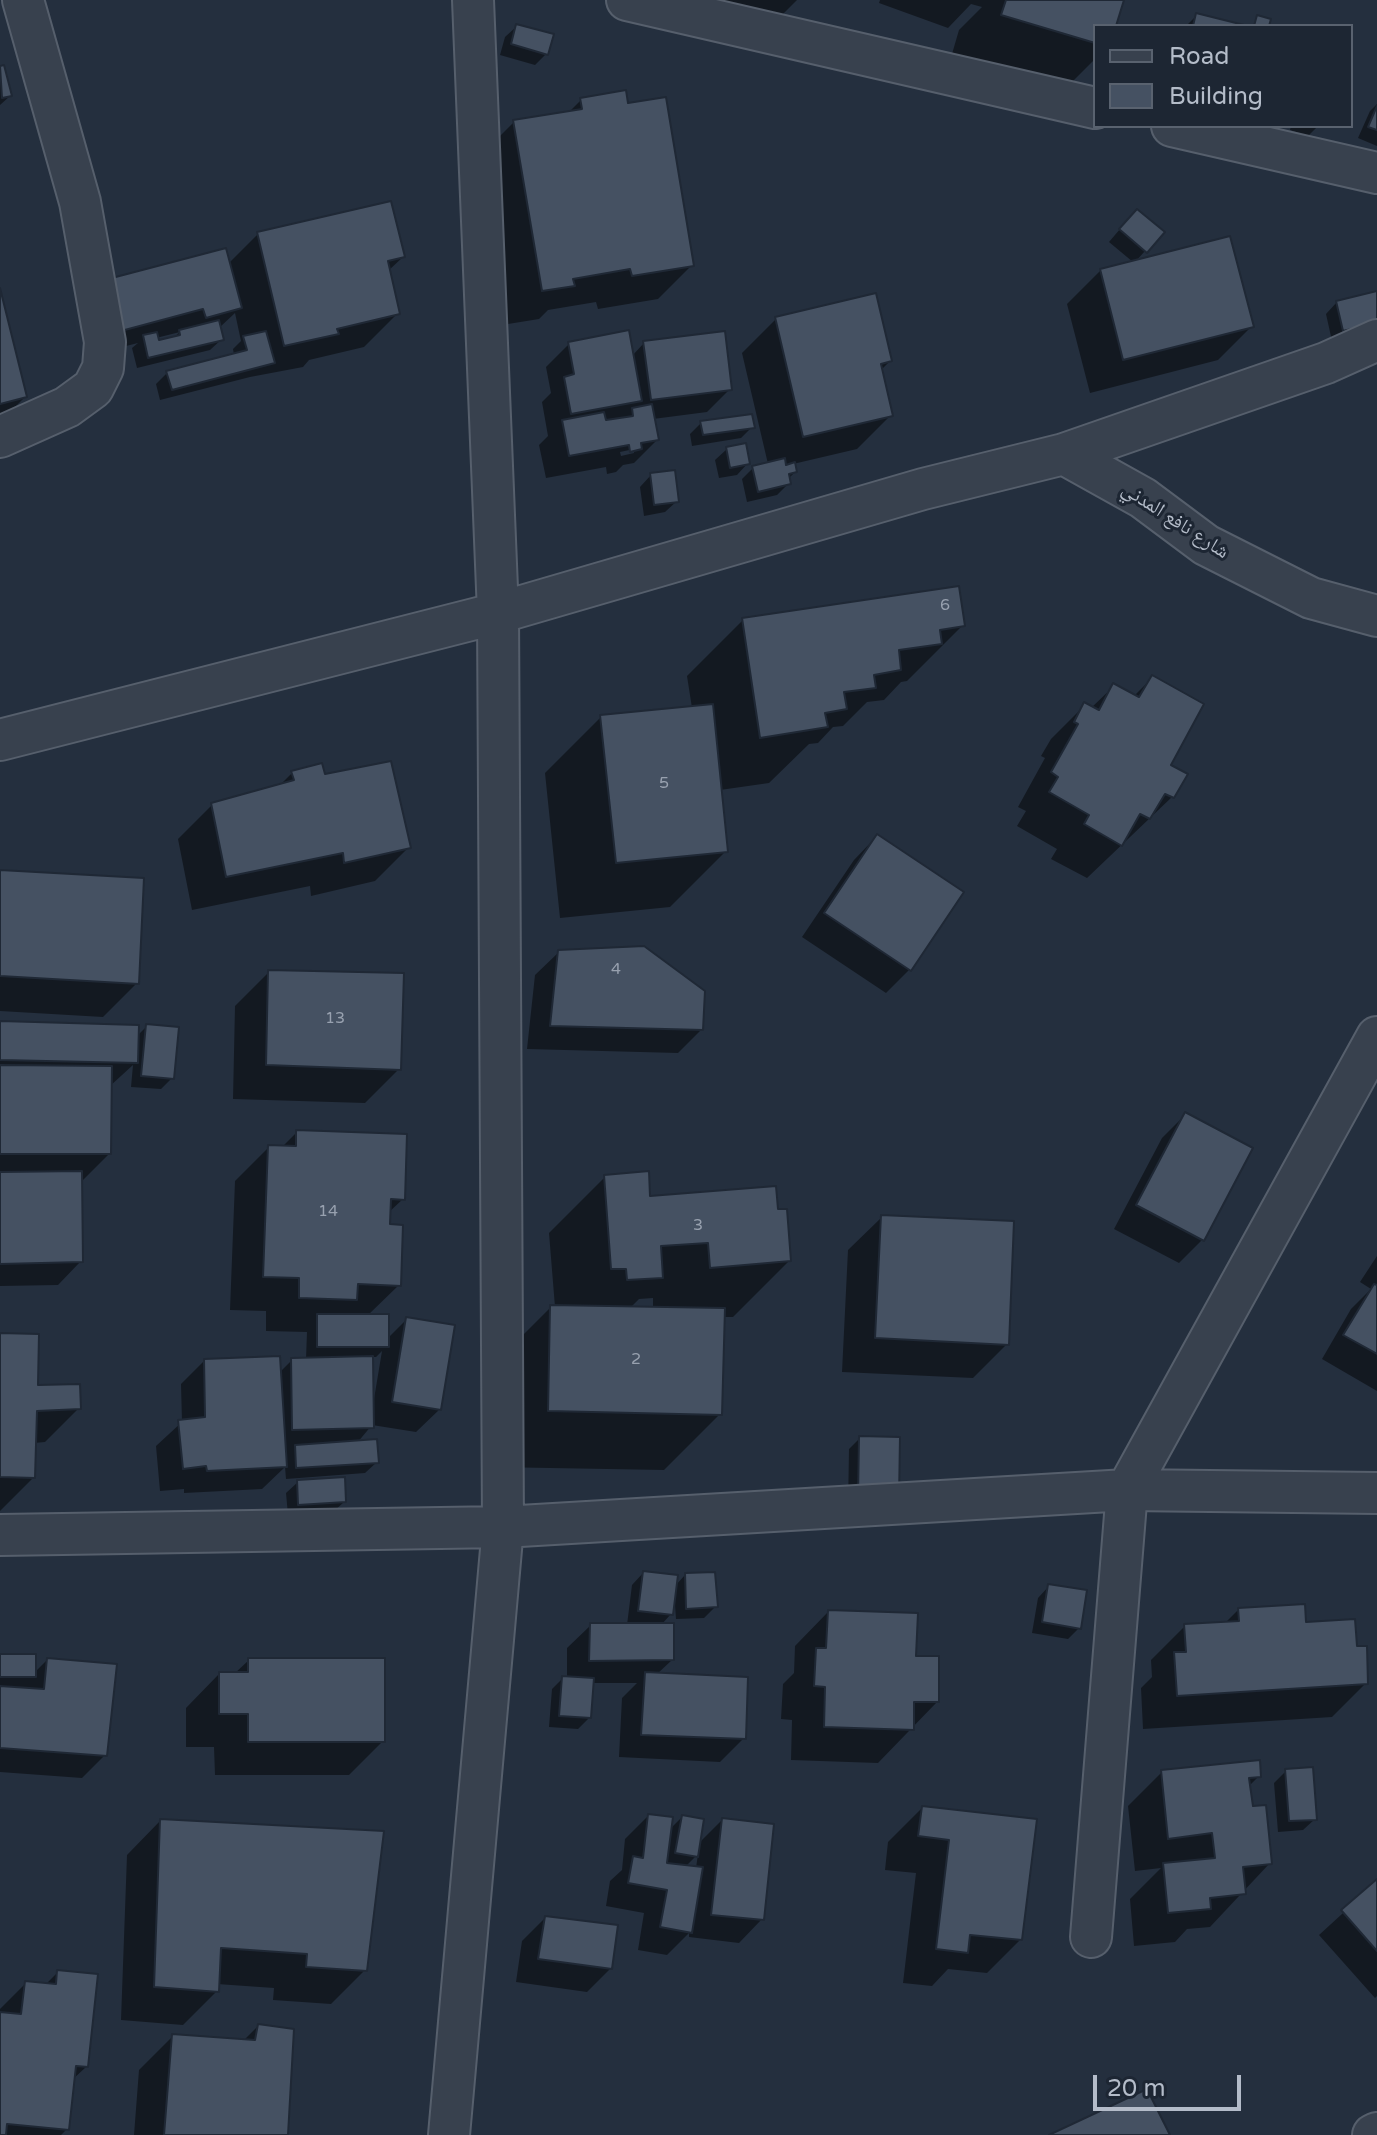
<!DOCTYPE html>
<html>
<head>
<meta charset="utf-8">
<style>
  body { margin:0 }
  #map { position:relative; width:1377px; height:2135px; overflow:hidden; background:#242f3e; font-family:"Varela Round",sans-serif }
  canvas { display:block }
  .legend { position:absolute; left:1093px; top:24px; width:260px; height:104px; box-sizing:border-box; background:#1d2633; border:2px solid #59626f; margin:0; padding:10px 14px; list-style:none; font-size:24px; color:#b4bcc9 }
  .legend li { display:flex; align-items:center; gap:16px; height:40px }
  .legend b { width:40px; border:2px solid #59626f }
  .scale { position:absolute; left:1093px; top:2075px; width:148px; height:36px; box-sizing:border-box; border:4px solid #b4bcc9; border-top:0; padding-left:10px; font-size:24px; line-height:28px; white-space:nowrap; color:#b4bcc9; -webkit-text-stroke:6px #1d2633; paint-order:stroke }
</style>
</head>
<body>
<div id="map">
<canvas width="1377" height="2135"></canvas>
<ul class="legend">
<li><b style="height:10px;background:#38414e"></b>Road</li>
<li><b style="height:22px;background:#455162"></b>Building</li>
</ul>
<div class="scale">20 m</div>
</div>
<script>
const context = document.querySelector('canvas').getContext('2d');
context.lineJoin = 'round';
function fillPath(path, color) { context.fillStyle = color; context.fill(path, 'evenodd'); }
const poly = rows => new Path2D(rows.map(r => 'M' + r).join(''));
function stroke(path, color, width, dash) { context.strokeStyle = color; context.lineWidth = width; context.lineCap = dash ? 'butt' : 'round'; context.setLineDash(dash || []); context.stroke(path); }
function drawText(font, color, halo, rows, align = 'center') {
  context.font = font + ' "Varela Round","Noto Naskh Arabic",sans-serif'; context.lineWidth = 6; context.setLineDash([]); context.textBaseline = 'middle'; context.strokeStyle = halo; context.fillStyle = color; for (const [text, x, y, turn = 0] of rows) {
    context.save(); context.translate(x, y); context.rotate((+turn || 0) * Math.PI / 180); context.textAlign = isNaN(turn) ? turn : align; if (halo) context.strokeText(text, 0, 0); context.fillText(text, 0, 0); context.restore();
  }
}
const shadow = poly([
  [704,0,797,0,775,22],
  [880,0,1122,0,1114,26,1095,26,1095,59,1052,102,947,71,959,30,982,7,971,4,948,28,879,3],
  [1197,15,1240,26,1186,26],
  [517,26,546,54,535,65,500,55,505,37],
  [0,68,3,68,10,96,0,105],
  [581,100,626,106,692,265,658,299,598,309,596,302,548,310,539,319,508,324,480,156,514,122,568,113],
  [1377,104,1377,146,1358,138,1370,111],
  [1291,126,1318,126,1308,136,1290,130],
  [1126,222,1162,232,1136,261,1252,326,1218,360,1090,393,1067,304,1101,270,1133,262,1109,242],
  [258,234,403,257,388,271,398,313,364,347,309,360,303,367,250,377,160,400,156,384,167,373,234,355,233,349,241,341,235,313,219,328,222,339,210,350,137,368,132,348,138,343,98,353,86,304,228,264],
  [180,332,173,338,157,342,156,338],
  [1377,293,1377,330,1332,341,1326,314,1337,302],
  [0,297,25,397,0,422],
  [776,319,890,361,881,370,891,415,857,449,793,464,795,472,788,479,789,483,777,495,747,502,742,479,753,468,768,464,742,353],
  [644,343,730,389,707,412,653,419,657,440,634,463,623,465,616,472,607,474,606,467,546,478,539,445,548,436,542,402,551,393,546,367,569,344,632,356],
  [634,449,634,453,621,456,620,452],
  [701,423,752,427,741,438,692,446,690,434],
  [727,449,748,463,737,475,719,478,715,460],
  [651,475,677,501,665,512,644,516,640,487],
  [743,620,963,625,907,681,901,682,884,700,867,702,843,726,833,727,818,743,809,744,769,783,720,790,726,851,670,907,560,918,545,773,601,717,692,708,687,676],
  [1152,678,1168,765,1185,774,1172,797,1087,878,1051,859,1057,849,1017,826,1026,811,1018,807,1045,758,1041,756,1051,739,1085,705,1091,708,1114,686,1133,697],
  [292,773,324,776,409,847,375,881,311,896,310,886,192,910,178,839,212,805,278,787],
  [877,836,909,970,886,993,802,937,854,860],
  [0,872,137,983,103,1017,0,1011],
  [559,952,701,1030,678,1053,527,1049,535,975],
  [269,972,399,1069,365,1103,233,1099,235,1006],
  [0,1024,137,1036,147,1026,172,1078,161,1089,131,1087,133,1065,110,1086,109,1154,80,1183,81,1261,58,1285,0,1286],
  [1185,1115,1202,1240,1179,1263,1114,1229,1162,1138],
  [297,1132,403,1199,388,1213,399,1285,367,1316,387,1339,407,1319,440,1409,416,1432,372,1425,357,1443,377,1462,365,1473,286,1479,285,1467,262,1489,184,1493,184,1489,160,1491,156,1446,182,1422,181,1384,204,1361,279,1373,292,1360,306,1359,307,1332,266,1331,266,1311,230,1310,235,1181,269,1147,282,1147],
  [382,1351,374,1399,372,1399,371,1357,376,1357],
  [605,1177,648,1198,776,1211,789,1261,733,1317,723,1317,720,1414,664,1470,493,1467,495,1363,551,1307,555,1307,549,1233],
  [653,1298,653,1309,630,1308,639,1299],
  [882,1217,1007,1344,973,1378,842,1372,848,1250],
  [1377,1256,1377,1391,1322,1359,1351,1309,1371,1289,1360,1282],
  [0,1335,36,1387,79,1408,45,1442,34,1443,33,1478,0,1511],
  [860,1438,898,1439,848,1509,849,1449],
  [298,1482,344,1502,332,1513,288,1515,286,1493],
  [643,1573,675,1586,685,1575,715,1607,704,1618,676,1619,675,1605,673,1605,671,1614,661,1625,672,1660,656,1675,744,1738,720,1762,619,1757,622,1698,637,1683,592,1683,590,1717,578,1729,549,1727,552,1689,563,1678,567,1678,567,1648,591,1625,627,1625,632,1585],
  [1049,1586,1079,1628,1068,1639,1032,1633,1038,1598],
  [1238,1610,1304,1624,1356,1648,1366,1683,1332,1717,1143,1729,1141,1688,1152,1677,1151,1660,1185,1626,1224,1624],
  [828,1612,914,1658,937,1702,878,1763,791,1760,792,1720,781,1719,783,1684,794,1673,795,1646],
  [0,1656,34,1673,47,1660,105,1755,82,1778,0,1772],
  [249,1660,383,1741,349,1775,215,1775,214,1747,186,1747,186,1708,219,1674,234,1674],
  [1286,1771,1315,1819,1303,1830,1278,1832,1274,1783],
  [1162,1772,1259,1776,1248,1787,1251,1809,1270,1863,1210,1927,1187,1929,1175,1942,1134,1946,1130,1899,1161,1868,1135,1871,1128,1806],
  [922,1808,1035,1821,1021,1939,987,1973,948,1969,932,1986,903,1983,916,1873,885,1870,888,1842],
  [648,1816,669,1830,682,1817,697,1845,722,1820,762,1919,739,1943,689,1937,689,1933,667,1955,638,1950,644,1913,606,1906,610,1881,622,1870,625,1839],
  [698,1854,696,1868,685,1867],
  [160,1821,365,1970,331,2004,273,2000,274,1988,217,1984,217,1991,183,2025,121,2020,127,1855],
  [1377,1882,1377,1996,1375,1998,1319,1935],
  [545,1918,610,1969,587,1992,516,1982,522,1941],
  [58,1972,86,2067,72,2080,67,2129,61,2135,0,2135,0,2009,26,1983,45,1985],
  [258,2026,286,2135,134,2135,139,2070,173,2036,243,2041]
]);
const building = poly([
  [1006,0,1124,0,1116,26,1095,26,1095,43,1001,15,1006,0],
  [1196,13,1248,26,1193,26,1196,13],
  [1257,15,1271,19,1269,26,1254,26,1257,15],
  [516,24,554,34,548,55,511,44,516,24],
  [4,65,12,96,2,98,0,66,4,65],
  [626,90,628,103,666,97,694,266,632,276,630,269,573,279,575,286,542,291,513,120,582,109,580,98,626,90],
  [1377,106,1377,130,1368,127,1377,106],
  [391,201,405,257,388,261,400,314,337,329,339,334,284,346,257,232,391,201],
  [1137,209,1165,232,1147,253,1119,229,1137,209],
  [1230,236,1254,327,1123,360,1100,269,1230,236],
  [226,248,242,308,206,318,203,309,121,331,108,279,226,248],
  [0,288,27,397,0,404,0,288],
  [1377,291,1377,323,1343,331,1336,301,1377,291],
  [876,293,892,361,881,364,893,416,803,437,775,317,876,293],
  [219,320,224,340,148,358,143,335,157,332,159,340,180,335,179,330,219,320],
  [629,330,642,401,571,414,564,377,574,374,568,342,629,330],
  [266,331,275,363,172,390,166,371,247,350,243,336,266,331],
  [725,331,732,390,651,400,643,341,725,331],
  [652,404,659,440,641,443,642,449,630,452,629,445,569,456,562,420,604,412,606,420,633,416,632,408,652,404],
  [752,414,755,428,703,435,700,421,752,414],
  [746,443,750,464,730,468,726,447,746,443],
  [785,458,786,465,795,462,797,472,789,474,791,484,758,492,752,466,785,458],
  [675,470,679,502,654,505,650,473,675,470],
  [959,586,965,626,940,630,942,644,899,650,901,670,874,675,876,688,844,692,847,709,825,713,828,727,760,738,742,618,959,586],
  [1152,675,1204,704,1171,765,1188,774,1174,798,1165,794,1150,819,1140,814,1122,846,1084,824,1089,815,1049,792,1058,777,1051,772,1078,724,1074,722,1084,702,1099,710,1113,683,1139,697,1152,675],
  [713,704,728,852,616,863,600,715,713,704],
  [391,761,411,848,344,863,343,853,226,877,211,803,294,780,291,771,322,763,325,774,391,761],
  [877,834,964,892,911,971,824,913,877,834],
  [0,870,144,878,139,984,0,976,0,870],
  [644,946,705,991,703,1030,550,1026,558,950,644,946],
  [268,970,404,973,401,1070,266,1065,268,970],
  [0,1021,139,1025,138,1063,0,1060,0,1021],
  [146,1024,179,1027,174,1079,141,1076,146,1024],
  [0,1065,112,1066,111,1154,0,1154,0,1065],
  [1185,1112,1253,1148,1204,1241,1136,1205,1185,1112],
  [296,1130,407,1134,405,1200,391,1199,390,1224,403,1225,401,1286,358,1284,357,1300,299,1298,299,1278,263,1277,268,1145,296,1146,296,1130],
  [82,1171,83,1262,0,1264,0,1172,82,1171],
  [649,1171,650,1196,776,1186,778,1209,787,1209,791,1261,710,1268,708,1243,661,1246,663,1278,627,1280,626,1269,611,1269,604,1175,649,1171],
  [881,1215,1014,1221,1009,1345,875,1338,881,1215],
  [1374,1284,1377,1285,1377,1354,1343,1335,1374,1284],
  [550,1305,725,1308,722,1415,548,1411,550,1305],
  [317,1314,389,1314,389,1347,317,1347,317,1314],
  [406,1317,455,1325,441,1410,392,1402,406,1317],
  [0,1333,39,1334,38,1385,80,1384,81,1409,37,1411,35,1478,0,1477,0,1333],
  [280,1356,287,1467,207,1471,206,1466,183,1469,178,1420,205,1417,204,1359,280,1356],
  [373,1356,374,1428,292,1430,291,1358,373,1356],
  [859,1436,900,1437,899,1500,858,1498,859,1436],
  [377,1439,379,1463,296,1468,295,1445,377,1439],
  [345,1477,346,1502,298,1505,297,1480,345,1477],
  [643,1571,678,1575,673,1615,638,1611,643,1571],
  [715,1572,718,1607,686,1609,685,1573,715,1572],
  [1048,1584,1087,1590,1081,1629,1042,1622,1048,1584],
  [1305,1604,1306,1622,1355,1619,1357,1646,1367,1646,1368,1684,1177,1696,1174,1652,1186,1652,1184,1624,1239,1621,1238,1608,1305,1604],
  [828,1610,918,1613,916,1656,939,1656,939,1702,914,1702,914,1730,824,1727,825,1687,814,1686,816,1648,826,1648,828,1610],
  [590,1623,674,1623,674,1660,589,1661,590,1623],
  [0,1654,36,1654,36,1677,0,1677,0,1654],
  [47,1658,117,1664,107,1756,0,1748,0,1686,44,1689,47,1658],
  [248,1658,385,1658,385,1742,248,1742,248,1714,219,1714,219,1672,248,1672,248,1658],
  [645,1672,748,1677,746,1739,641,1735,645,1672],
  [562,1676,594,1678,591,1718,559,1716,562,1676],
  [1260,1760,1261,1777,1249,1778,1253,1806,1266,1805,1272,1864,1243,1867,1246,1894,1210,1898,1211,1909,1168,1913,1163,1863,1215,1858,1212,1833,1168,1839,1161,1770,1260,1760],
  [1313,1767,1317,1820,1289,1821,1285,1769,1313,1767],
  [922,1806,1037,1819,1022,1940,970,1935,968,1953,936,1949,949,1840,918,1836,922,1806],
  [648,1814,673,1817,667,1863,703,1867,692,1933,660,1927,667,1890,628,1883,633,1856,643,1858,648,1814],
  [682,1815,704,1819,698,1857,675,1853,682,1815],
  [722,1818,774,1824,764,1920,711,1915,722,1818],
  [160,1819,384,1831,367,1971,306,1967,307,1954,221,1948,219,1992,154,1987,160,1819],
  [1377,1879,1377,1951,1341,1910,1377,1879],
  [545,1916,618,1925,612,1969,538,1959,545,1916],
  [57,1970,98,1974,88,2067,76,2066,69,2130,7,2124,6,2135,0,2135,0,2012,21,2014,25,1981,56,1984,57,1970],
  [258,2024,294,2029,288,2135,164,2135,172,2034,255,2040,258,2024],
  [1147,2089,1170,2135,1049,2135,1147,2089]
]);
const street = poly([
  [627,0,1095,108],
  [1172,126,1377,173],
  [0,437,67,407,93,388,103,368,105,342,80,202,23,0],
  [1064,454,1143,498,1206,545,1311,598,1377,616],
  [0,740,498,613,923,489,1064,454,1326,363,1377,340],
  [0,1535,503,1527,1127,1490,1377,1493],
  [1091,1937,1127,1490,1377,1037],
  [449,2135,503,1527,498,613,473,0],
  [1373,2135,1377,2133]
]);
const numberNames = [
  ["6",945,606],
  ["5",664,784],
  ["4",616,970],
  ["13",335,1019],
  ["14",328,1212],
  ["3",698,1226],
  ["2",636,1360]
];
const streetNames = [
  ["شارع نافع المدني",1175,521,33]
];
fillPath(shadow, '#0007');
fillPath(building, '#455162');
stroke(building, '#1f2835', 2);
stroke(street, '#565f6c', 44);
stroke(street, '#38414e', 40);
drawText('16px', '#98a1af', null, numberNames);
drawText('20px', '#b4bcc9', '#1d2633', streetNames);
</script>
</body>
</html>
